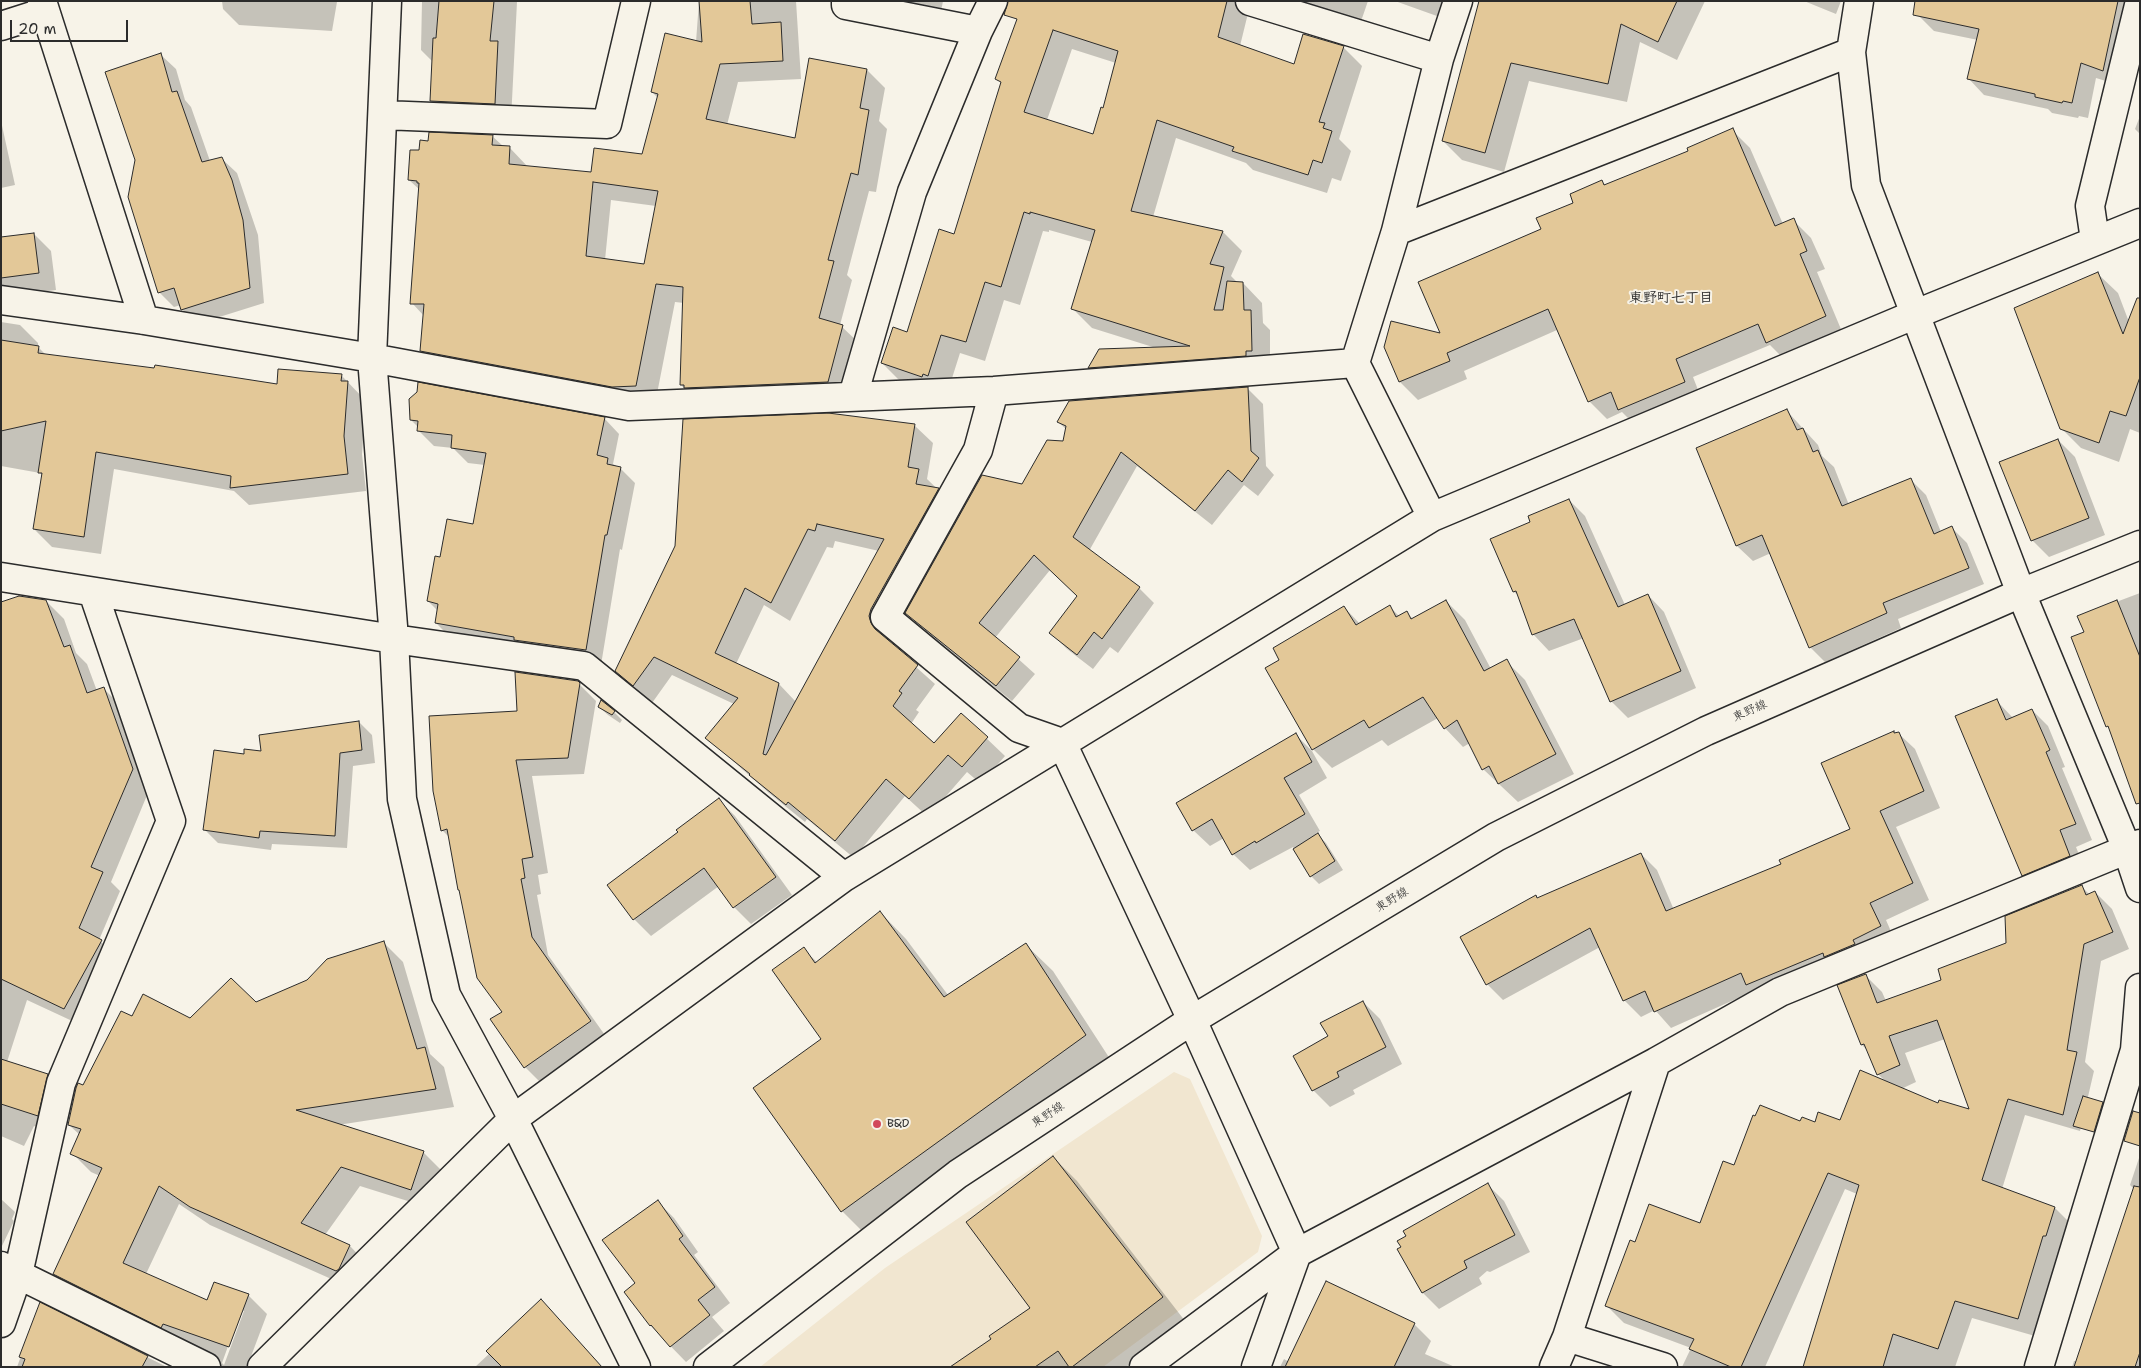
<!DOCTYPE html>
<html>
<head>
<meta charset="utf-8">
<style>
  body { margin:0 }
  #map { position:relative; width:2141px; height:1368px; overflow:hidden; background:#f7f3e8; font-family:"Shantell Sans",sans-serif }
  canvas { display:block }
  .frame { position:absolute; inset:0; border:2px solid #2b2b2b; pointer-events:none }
  .scale { position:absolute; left:10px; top:20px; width:118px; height:22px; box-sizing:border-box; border:2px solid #2b2b2b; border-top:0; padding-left:6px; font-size:15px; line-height:18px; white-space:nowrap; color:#2b2b2b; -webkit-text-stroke:4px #f7f3e8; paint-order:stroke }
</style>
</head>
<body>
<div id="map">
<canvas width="2141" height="1368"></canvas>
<div class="frame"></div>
<div class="scale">20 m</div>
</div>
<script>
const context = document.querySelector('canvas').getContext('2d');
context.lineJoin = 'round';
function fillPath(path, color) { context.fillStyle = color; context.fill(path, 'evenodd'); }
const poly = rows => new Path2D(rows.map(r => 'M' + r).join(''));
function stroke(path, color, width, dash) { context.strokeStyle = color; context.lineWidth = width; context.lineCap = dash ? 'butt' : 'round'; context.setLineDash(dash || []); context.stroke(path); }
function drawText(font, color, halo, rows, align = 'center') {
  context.font = font + ' "Shantell Sans","Klee One",sans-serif'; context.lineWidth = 4; context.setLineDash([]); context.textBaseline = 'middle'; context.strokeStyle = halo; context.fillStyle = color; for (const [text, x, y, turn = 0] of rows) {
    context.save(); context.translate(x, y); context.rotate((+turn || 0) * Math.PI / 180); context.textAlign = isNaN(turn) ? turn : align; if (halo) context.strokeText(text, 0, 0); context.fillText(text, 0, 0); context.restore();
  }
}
const built = poly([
  [1174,1072,1190,1079,1262,1236,1258,1252,1103,1367,760,1367,885,1268]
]);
const shadow = poly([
  [222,1,336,1,337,2,332,31,239,25,223,9],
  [422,1,521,1,517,2,511,120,448,117,431,101,433,62,421,50],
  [699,1,796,1,801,79,738,82,727,125,796,139,867,70,885,88,879,121,887,129,876,192,869,191,847,275,852,280,840,325,860,344,846,400,699,403,681,385,684,303,675,302,655,404,440,369,422,351,424,316,412,303,420,190,409,180,421,152,430,142,492,136,503,146,509,147,528,167,592,173,643,156,658,98,652,92,696,42],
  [611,200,656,206,645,266,605,260],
  [882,1,943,1,940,17],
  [1034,1,1251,1,1240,46,1294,66,1343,47,1362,66,1339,139,1351,151,1341,181,1332,178,1327,193,1253,170,1246,163,1176,138,1153,217,1223,232,1242,251,1231,276,1238,283,1243,283,1262,303,1263,323,1270,330,1270,370,1108,387,1089,368,1156,348,1092,328,1073,309,1092,242,1049,230,1049,232,1043,231,1020,305,1004,300,985,361,960,353,947,394,901,382,882,363,908,334,954,235],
  [1072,49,1116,63,1104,109,1094,135,1047,120],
  [1273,1,1368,1,1358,30],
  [1395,1,1453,1,1448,20],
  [1503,1,1705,1,1677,60,1640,42,1627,102,1529,81,1504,172,1462,160,1443,141],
  [1804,1,1841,1,1836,14],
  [1914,1,2137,1,2119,85,2096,78,2088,118,2079,116,2078,118,2052,113,2048,109,1984,95,1969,79,1978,40,1934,31,1919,16],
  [161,55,176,69,185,100,191,107,210,161,222,159,237,173,258,235,264,303,197,324,182,309,181,305,174,307,159,292],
  [2140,116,2140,134,2135,129],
  [1,121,15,185,1,188],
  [1732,130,1750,148,1783,224,1793,220,1811,238,1825,269,1817,272,1843,334,1785,360,1770,345,1693,377,1702,400,1637,427,1622,412,1607,419,1589,401,1557,330,1464,371,1467,379,1418,400,1400,382,1385,347,1442,335,1543,230,1602,182,1606,185,1690,151],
  [34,234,51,251,56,290,1,297,1,238],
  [2098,274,2118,293,2129,322,2140,295,2140,433,2130,429,2119,462,2081,448,2061,428],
  [1,322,20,325,38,343,38,347,46,355,278,385,341,375,366,401,362,454,366,491,249,505,234,491,114,469,101,554,52,547,34,529,43,476,40,473,1,466],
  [1247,388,1263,404,1266,466,1274,475,1258,496,1244,485,1212,525,1137,466,1089,551,1139,588,1154,603,1118,653,1110,647,1093,669,1067,649,1051,633,1078,597,1050,570,995,638,1035,674,1012,701,922,629,907,613,1064,443,1067,430,1058,422],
  [1787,411,1818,445,1822,456,1834,467,1849,505,1911,480,1926,495,1941,532,1952,528,1967,543,1984,584,1898,619,1901,628,1825,662,1810,647,1771,553,1753,561,1737,546,1698,448],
  [604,418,619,434,613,464,620,468,635,483,622,550,620,549,601,665,451,638,436,623,438,611,428,601,441,559,474,525,485,465,468,463,453,448,434,446,419,431,419,428,411,420],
  [914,425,933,443,927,479,956,507,887,636,888,642,935,684,916,710,919,712,911,724,935,744,961,714,1005,756,981,784,967,772,928,817,905,796,854,858,807,819,805,822,769,793,707,738,734,704,672,675,652,703,617,671],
  [835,541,879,551,796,702,779,684,736,664,764,605,790,621,827,547,833,548],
  [2058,440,2075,457,2105,535,2049,557,2032,540],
  [1569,500,1585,516,1625,605,1648,595,1664,612,1696,688,1628,718,1612,702,1584,638,1549,651,1533,634,1519,596,1514,592,1492,540,1532,522],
  [2140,593,2140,802,2110,729,2107,726,2085,633,2079,616],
  [46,601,64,619,76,653,87,664,97,691,104,689,122,707,150,788,111,882,120,891,99,940,119,959,83,1026,27,1000,7,1062,47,1075,65,1093,55,1133,34,1126,24,1146,1,1136,1,872],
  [1446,601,1465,620,1491,669,1506,661,1525,680,1574,774,1518,802,1483,769,1470,743,1463,747,1445,728,1438,718,1388,746,1382,740,1332,768,1313,749,1281,660,1344,607,1360,624,1390,607,1400,617,1407,613,1413,619],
  [579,684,596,701,584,774,532,776,548,873,538,875,541,894,537,895,548,955,607,1038,541,1083,525,1067,503,1012,450,838,442,830,518,712],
  [1996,700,2013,718,2032,710,2048,726,2065,767,2062,768,2092,840,2076,847,2086,872,2039,891,2023,875],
  [599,707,614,712,622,720,620,723,608,715],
  [359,722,372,735,375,763,353,766,347,848,272,844,271,850,218,843,205,830,245,756],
  [1898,733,1915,749,1940,808,1896,827,1929,900,1886,920,1896,943,1763,1000,1754,991,1671,1028,1655,1010,1641,1017,1624,1000,1600,947,1503,1000,1487,984,1537,899,1641,854,1657,870,1674,910,1782,865,1851,830,1895,734],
  [1296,735,1312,751,1327,778,1299,795,1320,831,1316,833,1326,843,1343,870,1319,884,1311,876,1293,847,1250,870,1233,854,1224,838,1210,846,1193,830],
  [718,799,735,816,792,895,751,924,734,907,719,886,651,936,634,919,609,886,680,833],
  [2081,886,2090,895,2095,892,2112,909,2129,949,2101,961,2085,1062,2094,1071,2080,1131,2025,1115,2002,1189,2055,1208,2072,1225,2035,1336,1972,1318,1955,1367,1804,1367,1857,1194,1845,1189,1765,1367,1682,1367,1691,1348,1624,1323,1606,1305,1636,1244,1701,1224,1735,1167,1801,1122,1840,1122,1887,1083,1878,1074,1868,1051,1862,1045,1839,986,1865,975,1882,992,1886,1001,1943,981,2008,944],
  [1945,1039,1971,1111,1939,1104,1901,1089,1916,1082,1905,1053],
  [880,912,906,939,948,995,1026,945,1053,971,1112,1062,868,1237,842,1211,823,1039,803,949,817,962],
  [384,943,403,962,430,1054,444,1067,454,1107,338,1125,423,1152,442,1171,430,1208,360,1186,325,1235,350,1246,368,1265,356,1290,210,1225,179,1204,146,1274,208,1301,248,1295,267,1314,247,1367,223,1367,73,1293,54,1274,100,1176,91,1172,72,1153,80,1135,69,1125,83,1086,132,1018,190,1020,256,1003,307,981],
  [241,1310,244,1311,224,1365,222,1363],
  [1363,1002,1380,1019,1402,1064,1353,1090,1355,1094,1330,1107,1313,1090,1330,1037],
  [2140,1155,2140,1367,2072,1367,2074,1361,2077,1361,2134,1189,2130,1185],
  [1053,1157,1077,1181,1185,1321,1126,1367,989,1367,1032,1308],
  [1488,1185,1504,1201,1530,1252,1490,1272,1487,1271,1479,1278,1482,1284,1439,1309,1423,1293,1399,1250],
  [1,1199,15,1212,12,1219,14,1221,1,1248],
  [658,1202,674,1218,698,1252,694,1255,730,1303,712,1317,724,1331,686,1362,651,1326,626,1292,637,1283],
  [40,1304,167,1367,17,1367],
  [557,1317,602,1367,475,1367,490,1353],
  [1414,1324,1431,1341,1425,1354,1455,1367,1280,1367,1284,1359,1289,1362]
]);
const building = poly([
  [439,1,494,1,490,41,498,41,495,104,430,101,433,38,436,38,439,1],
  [699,1,750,1,752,24,781,22,783,61,720,64,706,119,795,138,809,58,867,69,860,108,869,110,858,175,851,173,828,260,834,261,819,318,843,325,828,382,684,388,684,385,680,385,683,287,656,284,636,386,612,387,420,351,424,304,410,304,419,183,417,183,417,181,408,180,410,150,419,150,420,140,428,141,429,132,493,135,492,145,510,146,509,164,591,172,594,148,642,154,658,94,651,92,665,33,702,42,699,1],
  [593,182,658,191,644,264,586,256,593,182],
  [1008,1,1227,1,1218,37,1294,64,1303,34,1344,46,1319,122,1325,123,1323,128,1332,131,1322,163,1313,160,1308,175,1232,151,1234,147,1157,120,1131,211,1223,231,1210,264,1224,267,1214,310,1223,310,1227,281,1243,282,1244,310,1251,310,1252,351,1246,351,1246,356,1088,368,1099,349,1190,346,1071,309,1095,230,1030,212,1030,214,1024,212,1001,287,985,282,966,342,941,335,928,376,923,374,922,377,881,363,893,327,907,332,939,229,954,234,1001,82,995,79,1017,19,1004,15,1008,1],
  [1053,30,1118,51,1103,108,1101,107,1093,134,1024,112,1053,30],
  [1479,1,1677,1,1658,42,1621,24,1608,84,1511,63,1485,153,1442,141,1479,1],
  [1915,1,2118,1,2103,71,2081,63,2072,103,2063,101,2062,103,2035,97,2035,94,1967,79,1979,29,1913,15,1915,1],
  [161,53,172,92,177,91,202,162,222,157,232,180,243,220,250,288,181,310,174,288,158,293,128,197,135,160,105,72,161,53],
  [1733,128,1775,226,1794,218,1807,251,1800,254,1826,316,1766,343,1758,324,1676,359,1685,382,1618,410,1611,392,1588,402,1548,309,1447,353,1450,361,1399,382,1384,347,1391,321,1440,333,1418,282,1541,229,1536,218,1573,203,1570,194,1602,180,1604,185,1688,151,1687,148,1733,128],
  [34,233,39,273,1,278,1,237,34,233],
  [2098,272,2123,334,2137,298,2140,298,2140,377,2126,416,2110,411,2099,443,2060,429,2014,308,2098,272],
  [1,340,39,346,38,353,154,368,155,365,277,384,278,369,342,374,341,381,348,381,344,436,348,474,230,488,231,476,96,452,84,537,33,529,42,473,38,473,46,421,1,431,1,340],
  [418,382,605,417,597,455,608,458,607,464,621,467,607,535,605,535,586,650,514,640,514,637,435,623,438,604,427,601,435,556,440,557,447,519,473,524,486,453,451,448,452,435,417,431,418,421,410,420,409,399,417,392,418,382],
  [1248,387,1251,451,1259,458,1242,482,1228,470,1195,511,1121,452,1073,537,1140,587,1102,639,1094,632,1077,655,1049,633,1077,596,1034,555,979,623,1020,657,996,686,905,613,982,475,1022,484,1047,440,1063,441,1066,426,1057,422,1069,401,1248,387],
  [1787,409,1797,430,1803,428,1813,452,1818,450,1842,506,1911,478,1934,534,1952,526,1969,568,1883,603,1887,613,1809,648,1762,535,1736,546,1696,448,1787,409],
  [828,413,915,424,908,467,919,469,916,484,939,488,871,609,869,616,871,623,875,629,918,665,899,691,902,693,893,706,934,743,961,713,988,737,962,767,948,755,909,799,886,779,835,841,788,802,786,805,749,775,750,774,705,738,738,698,654,657,633,686,615,671,675,546,683,419,828,413],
  [817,524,884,539,766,755,763,754,779,683,715,653,745,588,771,603,808,529,815,531,817,524],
  [2058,439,2089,518,2031,541,1999,462,2058,439],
  [1569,499,1618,607,1648,594,1681,671,1610,702,1574,619,1532,635,1516,591,1513,592,1490,539,1530,522,1528,516,1569,499],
  [19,596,46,600,64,647,70,645,87,693,104,687,133,769,91,867,103,872,79,928,102,940,64,1009,1,979,1,602,19,596],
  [1446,600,1484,671,1507,659,1556,754,1498,784,1489,766,1482,770,1457,720,1444,729,1423,697,1369,728,1364,720,1312,750,1265,668,1279,660,1273,648,1344,606,1356,625,1390,605,1396,617,1407,611,1411,619,1446,600],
  [2117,600,2140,657,2140,803,2136,804,2108,726,2106,727,2071,637,2084,632,2077,616,2117,600],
  [515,672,578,681,580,683,568,758,516,760,533,857,522,859,525,878,521,879,532,937,591,1021,524,1068,490,1019,502,1012,477,978,459,890,458,890,447,829,441,831,433,791,429,716,517,711,515,672],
  [1997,699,2006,720,2032,709,2050,750,2046,752,2076,824,2060,830,2070,856,2022,876,1955,716,1997,699],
  [601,700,615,711,612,715,598,707,601,700],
  [359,721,362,750,340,753,335,836,260,831,259,838,203,830,214,750,244,754,244,749,261,751,259,735,359,721],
  [1894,731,1894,733,1899,732,1924,791,1880,811,1913,883,1870,903,1881,926,1853,940,1855,944,1824,957,1823,953,1746,985,1741,973,1654,1012,1645,991,1623,1001,1590,928,1486,985,1460,937,1536,895,1537,898,1641,853,1666,911,1781,864,1779,860,1850,829,1821,763,1894,731],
  [1296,733,1312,762,1284,778,1305,814,1256,843,1255,841,1232,855,1212,819,1192,831,1176,803,1296,733],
  [719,798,776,877,733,908,704,868,633,920,607,885,678,832,676,830,719,798],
  [1318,833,1335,861,1310,877,1293,849,1318,833],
  [2082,885,2086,895,2095,891,2113,932,2084,944,2067,1050,2077,1052,2063,1115,2008,1099,1982,1180,2055,1207,2046,1236,2043,1236,2018,1319,1955,1301,1938,1349,1893,1334,1883,1367,1803,1367,1859,1185,1828,1173,1741,1367,1731,1367,1689,1349,1694,1339,1605,1306,1630,1240,1635,1242,1649,1204,1700,1223,1723,1161,1734,1165,1753,1115,1755,1116,1760,1105,1800,1121,1802,1117,1815,1122,1818,1112,1840,1120,1860,1070,1938,1103,1939,1100,1969,1109,1937,1020,1889,1036,1900,1065,1877,1075,1864,1044,1861,1045,1837,985,1866,974,1877,1003,1941,980,1938,969,2006,943,2005,916,2082,885],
  [880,911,944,997,1026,943,1086,1035,841,1212,753,1088,821,1039,772,970,804,947,815,963,880,911],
  [384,941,417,1049,425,1047,436,1089,296,1110,424,1151,411,1190,341,1167,301,1223,350,1245,339,1269,336,1271,190,1207,159,1186,123,1263,207,1300,214,1282,249,1294,229,1347,163,1324,161,1328,53,1274,102,1168,70,1154,81,1129,68,1125,76,1088,78,1083,83,1085,121,1011,132,1016,143,994,190,1018,231,978,256,1002,307,980,327,959,384,941],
  [1363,1001,1386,1047,1337,1072,1339,1077,1312,1091,1293,1056,1328,1036,1320,1023,1363,1001],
  [1,1059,48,1074,38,1116,1,1104,1,1059],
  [2083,1096,2103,1102,2094,1132,2073,1126,2083,1096],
  [2133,1111,2140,1113,2140,1146,2124,1141,2133,1111],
  [1053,1156,1163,1297,1072,1367,1069,1367,1058,1351,1035,1367,950,1367,991,1339,989,1336,1030,1308,966,1222,1053,1156],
  [1488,1183,1515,1235,1464,1261,1467,1268,1422,1293,1397,1249,1401,1247,1397,1241,1406,1236,1403,1231,1488,1183],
  [2134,1186,2140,1187,2140,1352,2135,1367,2074,1367,2134,1186],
  [658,1200,683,1236,679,1239,715,1287,698,1300,710,1315,670,1347,651,1325,650,1326,624,1292,635,1283,602,1240,658,1200],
  [1326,1281,1415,1323,1394,1367,1285,1367,1326,1281],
  [541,1299,602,1367,502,1367,486,1351,541,1299],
  [40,1302,148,1356,142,1367,22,1367,25,1359,19,1357,40,1302]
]);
const minor = poly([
  [42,1,144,320],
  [387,1,372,358,394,639,402,799,446,995,513,1119,636,1367],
  [846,1,846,5,978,31],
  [1250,1,1439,59],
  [1859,1,1851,52,1866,185,2021,593,2127,849,2140,888],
  [1,26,45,12],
  [383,115,607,124,636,1],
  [1396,231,1851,52],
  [2095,240,2090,206,2140,1],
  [1,300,144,320,372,358,629,406,994,391,1355,363],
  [994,391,978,450,885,617,1019,728,1062,743,1192,1020,1297,1253,1256,1367],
  [853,396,912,192,978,31,993,1],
  [1432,517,1355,363,1396,231,1439,59,1458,1],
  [1,577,394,639,584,666,844,877],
  [1,1266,206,1367],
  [1,1323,18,1274,61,1083,171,821,93,592],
  [1567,1337,1663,1367],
  [262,1367,513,1119,844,877,1432,517,1916,314,2140,223],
  [708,1367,958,1174,1192,1020,1496,837,1706,731,2021,593,2140,545],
  [1144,1367,1297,1253,1656,1062,1780,992,2140,844],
  [1554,1367,1567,1337,1656,1062],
  [2039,1367,2135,1050,2140,988]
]);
const markers = [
  [877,1124,5,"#d1495b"]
];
const streetNames = [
  ["東野線",1750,711,-24],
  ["東野線",1392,900,-31],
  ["東野線",1048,1115,-33]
];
const poiNames = [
  ["B&D",887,1124]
];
const neighbourhoodNames = [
  ["東野町七丁目",1671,298]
];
fillPath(built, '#f1e6d0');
fillPath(shadow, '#0003');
fillPath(building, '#e3c898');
stroke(building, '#2b2b2b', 1);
stroke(minor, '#2b2b2b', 31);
stroke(minor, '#f7f3e8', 28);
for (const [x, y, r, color] of markers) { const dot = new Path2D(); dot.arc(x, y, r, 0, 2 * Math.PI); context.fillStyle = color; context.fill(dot); stroke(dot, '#f7f3e8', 2); }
drawText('12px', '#2b2b2b', '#f7f3e8', streetNames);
drawText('12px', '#2b2b2b', '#f7f3e8', poiNames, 'left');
drawText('bold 14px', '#2b2b2b', '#f7f3e8', neighbourhoodNames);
</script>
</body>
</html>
